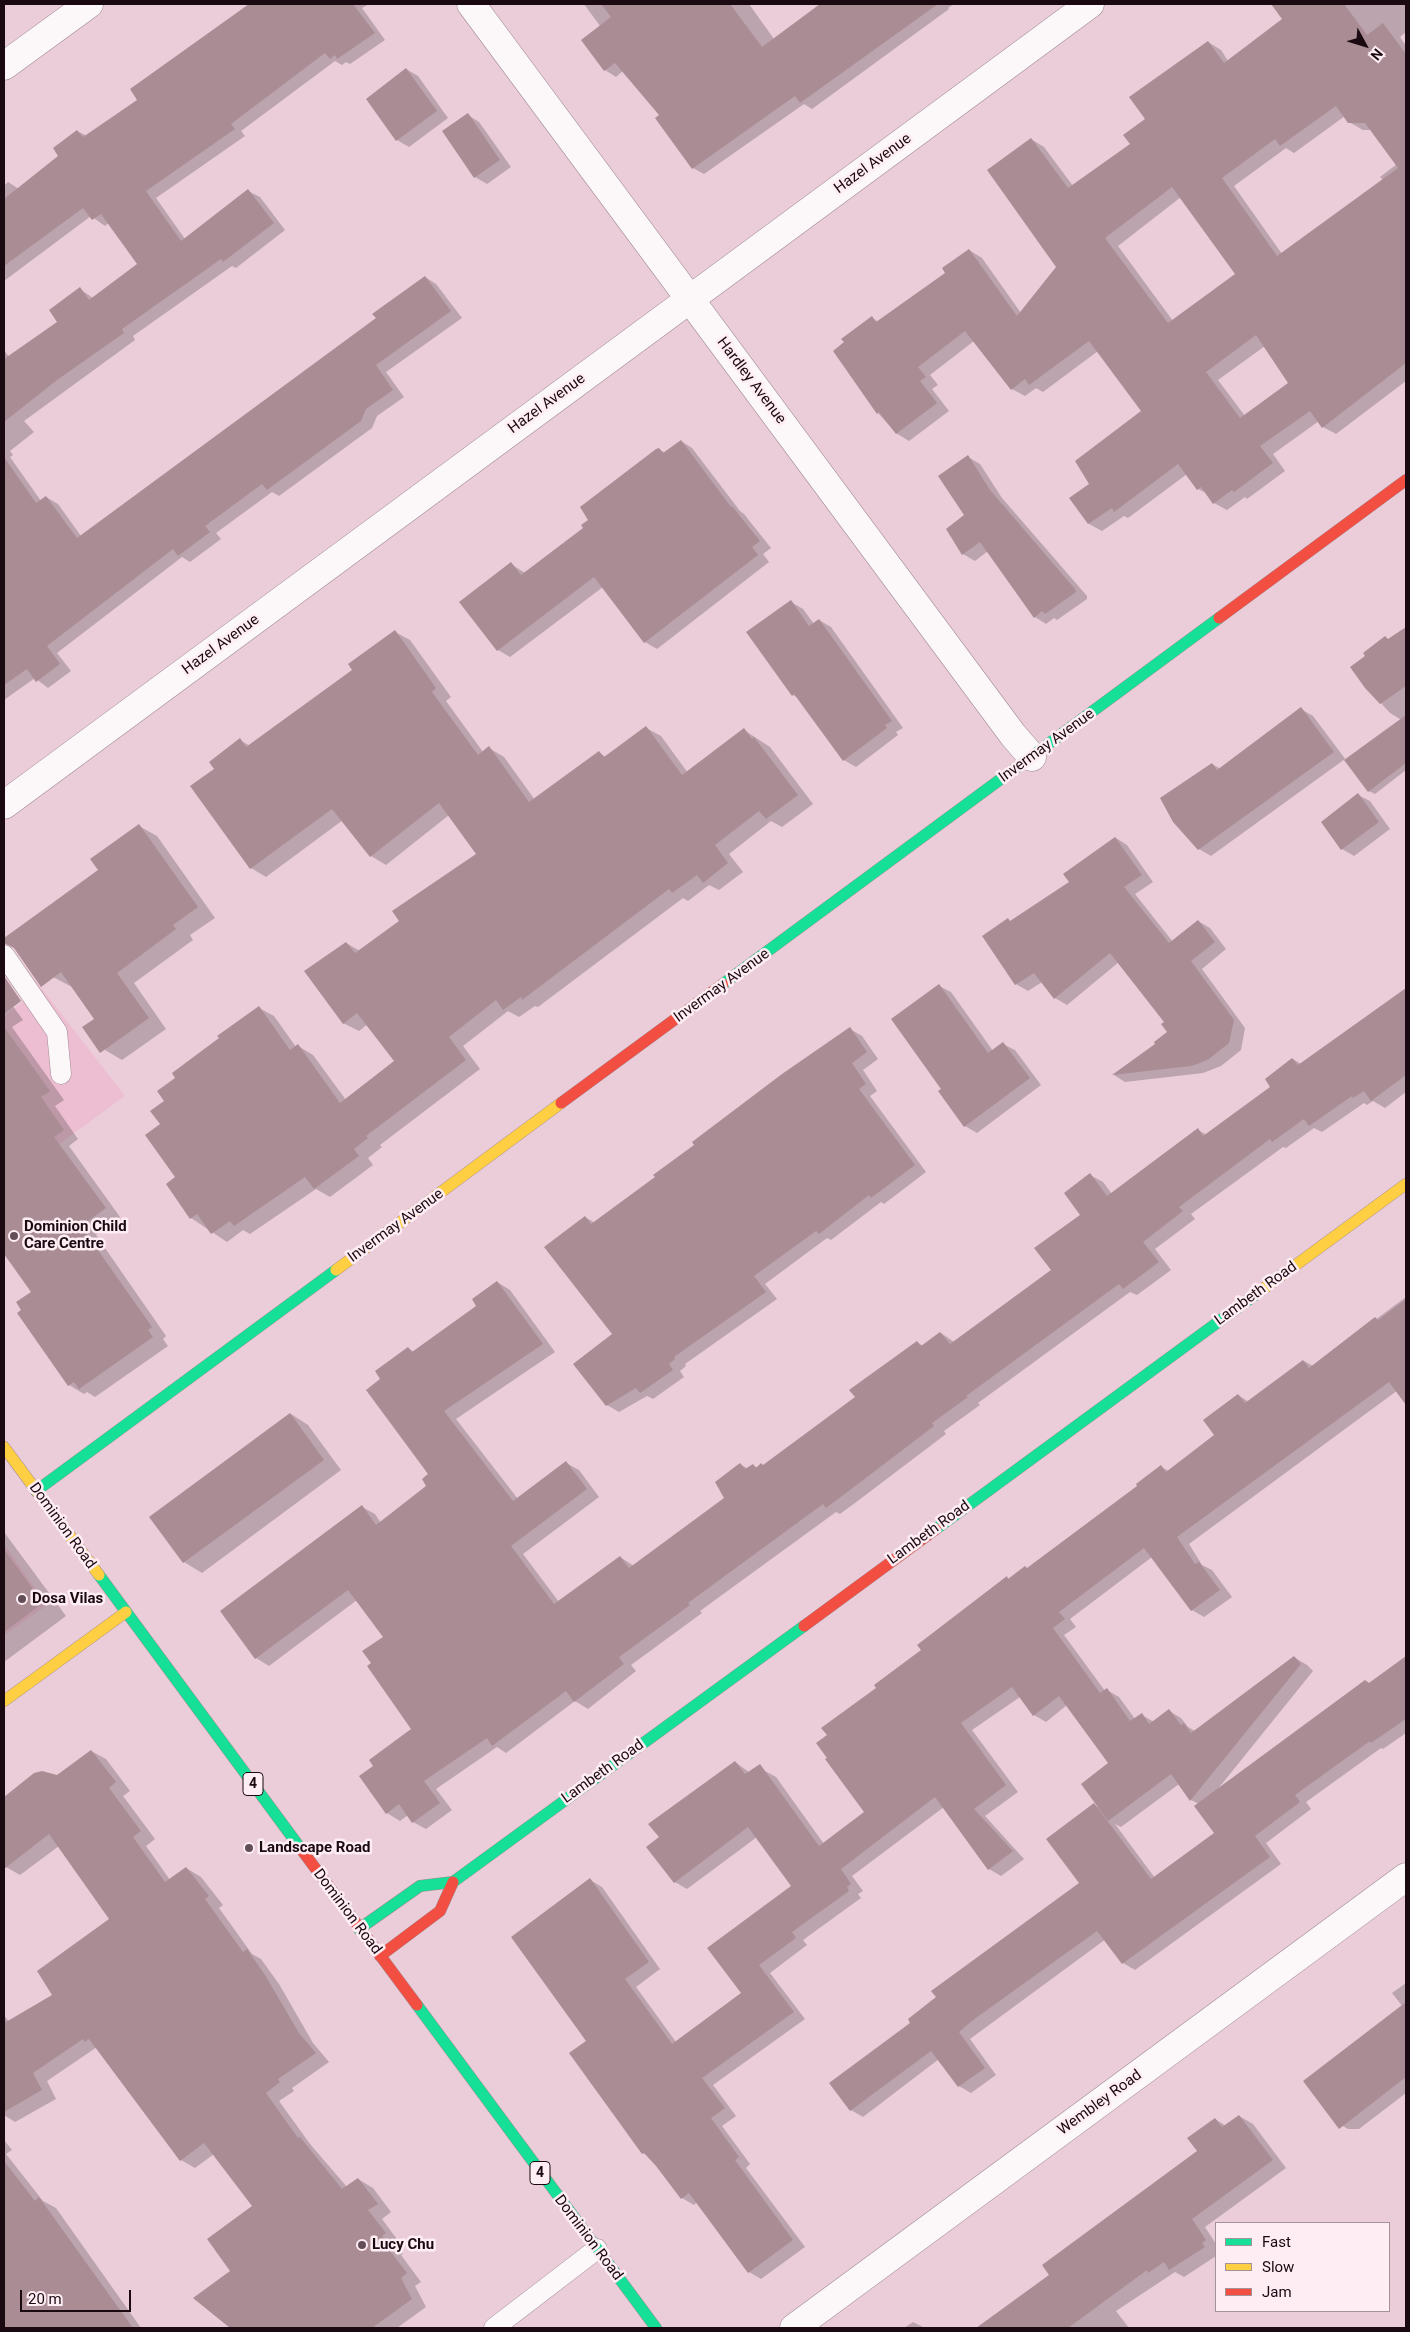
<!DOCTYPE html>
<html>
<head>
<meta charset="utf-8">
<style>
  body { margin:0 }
  #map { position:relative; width:1410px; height:2332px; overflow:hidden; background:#eacdd9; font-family:Roboto,sans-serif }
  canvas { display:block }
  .frame { position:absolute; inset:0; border:5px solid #1b0911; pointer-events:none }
  .legend { position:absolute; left:1215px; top:2222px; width:175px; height:90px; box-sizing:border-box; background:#ffedf4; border:1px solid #a49299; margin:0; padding:6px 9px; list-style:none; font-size:15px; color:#1b0911 }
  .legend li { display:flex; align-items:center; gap:10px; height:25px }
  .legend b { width:25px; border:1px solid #a49299 }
  .north { position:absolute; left:1340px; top:20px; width:50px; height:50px; -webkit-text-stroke:4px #ffedf4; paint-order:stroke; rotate:129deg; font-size:14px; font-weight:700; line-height:20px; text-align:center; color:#1b0911 }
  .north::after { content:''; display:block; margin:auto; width:18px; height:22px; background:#1b0911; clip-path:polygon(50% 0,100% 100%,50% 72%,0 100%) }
  .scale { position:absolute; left:20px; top:2290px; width:111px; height:22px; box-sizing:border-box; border:2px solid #1b0911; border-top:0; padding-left:6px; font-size:15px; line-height:18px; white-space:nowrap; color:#1b0911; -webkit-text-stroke:4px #ffedf4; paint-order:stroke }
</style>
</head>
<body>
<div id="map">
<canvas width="1410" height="2332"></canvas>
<div class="frame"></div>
<ul class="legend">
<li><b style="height:6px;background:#16e098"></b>Fast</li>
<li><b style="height:6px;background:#ffcf43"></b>Slow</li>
<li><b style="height:6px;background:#f24e42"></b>Jam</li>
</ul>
<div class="north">N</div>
<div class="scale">20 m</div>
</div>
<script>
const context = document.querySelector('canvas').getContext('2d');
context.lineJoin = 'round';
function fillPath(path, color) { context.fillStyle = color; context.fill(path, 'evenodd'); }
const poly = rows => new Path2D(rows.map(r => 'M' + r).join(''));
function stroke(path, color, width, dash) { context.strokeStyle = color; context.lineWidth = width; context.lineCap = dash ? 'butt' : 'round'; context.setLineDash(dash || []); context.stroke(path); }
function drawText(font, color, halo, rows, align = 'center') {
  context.font = font + ' Roboto,sans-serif'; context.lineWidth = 5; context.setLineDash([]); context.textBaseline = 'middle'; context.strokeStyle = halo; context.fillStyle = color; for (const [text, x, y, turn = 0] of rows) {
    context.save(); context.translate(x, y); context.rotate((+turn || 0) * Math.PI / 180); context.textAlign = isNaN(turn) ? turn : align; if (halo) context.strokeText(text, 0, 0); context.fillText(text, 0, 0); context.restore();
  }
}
const built = poly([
  [4,940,125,1096,4,1184,4,1016,24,1001,4,974],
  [4,1544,47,1605,4,1635]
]);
const shadow = poly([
  [251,4,369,4,362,8,385,40,350,64,346,62,342,65,335,61,241,131,245,136,156,198,185,239,248,191,260,197,285,230,236,268,232,266,133,336,135,340,24,421,34,432,10,451,13,455,10,457,41,501,46,497,58,504,81,536,377,319,425,277,436,284,462,318,386,372,404,397,377,416,372,428,279,496,272,492,216,533,221,539,190,562,182,557,57,653,71,671,48,688,35,678,4,700,4,610,29,591,4,555,4,350,9,357,59,322,80,289,93,298,139,264,109,223,105,226,91,216,4,281,4,186,8,182,19,189,60,156,77,131,87,136,139,101,132,90],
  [584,4,749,4,774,39,822,4,954,4,948,8,949,9,812,109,804,104,704,174,693,168,661,115,623,71,616,77,605,70,600,26],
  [1275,4,1406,4,1406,32,1400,37,1406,46,1406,236,1383,257,1406,288,1406,381,1336,434,1323,427,1319,421,1273,454,1285,471,1247,499,1245,497,1227,510,1214,503,1208,494,1198,489,1187,474,1128,518,1124,516,1102,531,1089,524,1071,498,1091,484,1143,411,1098,351,1043,392,1036,388,1025,396,1012,389,974,341,930,375,938,385,932,389,949,411,909,441,896,433,878,413,872,318,879,322,947,273,969,250,982,258,1021,313,1058,267,1031,139,1044,147,1073,186,1132,145,1147,120,1208,42,1221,50,1228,61,1284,19],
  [1345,116,1349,122,1363,130,1372,130,1397,164,1380,177,1383,180,1282,254,1234,186,1286,148,1294,153],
  [1181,197,1237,275,1173,321,1118,246],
  [1265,346,1290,383,1245,416,1218,380],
  [406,69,418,76,448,118,409,147,397,140,368,99],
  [468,115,479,122,511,167,487,184,475,177],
  [681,441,692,448,740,511,744,514,771,548,763,554,769,562,657,649,645,642,603,587,510,657,498,650,511,564,525,573,585,529,659,449,665,453],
  [968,457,980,464,1002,498,1087,596,1087,599,1057,620,1054,618,1046,624,1035,617,988,551,975,561,963,554],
  [791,602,803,609,814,624,819,620,831,627,903,728,896,732,898,735,856,767,844,760,799,698,793,695],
  [1405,630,1406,718,1403,721,1390,713,1366,687,1389,640],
  [395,632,410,640,451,697,446,701,483,752,489,748,504,757,535,800,599,753,606,757,646,728,661,736,688,773,744,730,770,747,813,804,782,827,771,821,729,854,743,872,719,890,709,885,688,901,683,898,538,1007,535,1006,519,1017,508,1011,463,1046,480,1069,380,1145,382,1147,368,1158,373,1165,330,1197,316,1189,250,1234,243,1230,227,1242,191,1218,177,1178,162,1124,166,1102,177,1078,259,1008,274,1016,296,1047,298,1046,313,1055,346,1100,396,1061,368,1024,359,1031,343,1023,346,943,360,951,401,921,478,854,449,815,386,865,371,856,343,820,266,877,251,868,215,770,240,740,250,746,354,670],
  [1301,709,1313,716,1346,760,1402,727,1406,733,1406,770,1375,794,1369,791,1345,759,1211,856,1199,849,1212,764,1221,769],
  [1358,795,1370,801,1390,829,1354,856,1342,849],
  [139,826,157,836,215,918,190,935,193,940,134,983,166,1029,122,1060,105,1050,95,1019,72,987,53,977,100,871],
  [1116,838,1127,845,1153,882,1135,894,1173,942,1198,921,1210,928,1226,949,1202,969,1245,1028,1241,1050,1221,1066,1203,1073,1125,1082,1114,1075,1157,1044,1169,1033,1166,1022,1119,962,1067,1005,1055,998,1042,982,1028,991,1016,984,1008,920,1011,922,1070,882],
  [939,986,951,992,993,1051,1003,1044,1015,1050,1041,1085,977,1133,965,1126,942,1089],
  [1406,989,1406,1092,1385,1108,1373,1101,1367,1105,1364,1103,1322,1132,1314,1128,1286,1148,1283,1147,1191,1214,1195,1219,1155,1249,1171,1270,1137,1295,1130,1292,978,1403,980,1405,944,1431,946,1434,859,1500,840,1514,836,1512,700,1611,702,1613,631,1665,636,1671,588,1709,575,1701,506,1753,497,1747,436,1789,452,1810,426,1829,413,1822,408,1815,400,1821,387,1813,361,1777,375,1767,413,1729,372,1664,384,1637,357,1600,269,1666,256,1658,362,1507,375,1514,381,1523,428,1486,429,1475,382,1380,408,1348,414,1352,478,1306,497,1282,510,1290,555,1352,456,1419,518,1499,566,1463,579,1470,599,1497,523,1554,559,1602,620,1557,634,1566,726,1498,740,1464,748,1469,753,1465,758,1468,764,1466,857,1398,917,1342,923,1346,941,1333,954,1342,1052,1270,1082,1215,1090,1175,1103,1182,1112,1194,1198,1130,1207,1135,1272,1087,1293,1059,1301,1064],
  [4,994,23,1020,12,1027,64,1100,55,1106,78,1139,69,1146,120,1217,96,1235,166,1336,163,1339,168,1346,95,1397,87,1392,84,1394,69,1385,19,1314,33,1292,4,1252],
  [850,1029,862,1036,878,1059,863,1070,877,1091,870,1096,926,1172,884,1204,881,1202,831,1240,827,1238,765,1284,777,1299,685,1364,686,1366,680,1371,684,1377,653,1399,647,1396,619,1412,607,1405,613,1334,585,1217,595,1223],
  [1406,1297,1406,1399,1398,1390,1189,1544,1202,1565,1212,1570,1232,1597,1204,1617,1192,1610,1152,1557,1070,1619,1076,1627,1064,1635,1105,1691,1107,1690,1119,1697,1135,1719,1142,1715,1154,1722,1169,1711,1181,1718,1188,1727,1195,1731,1295,1658,1307,1665,1313,1671,1217,1790,1406,1657,1406,1733,1383,1749,1381,1748,1306,1802,1311,1809,1266,1843,1281,1864,1135,1970,1123,1963,1106,1939,970,2039,996,2075,971,2093,959,2086,939,2059,863,2117,851,2110,830,2083,912,2023,1081,1883,1094,1805,1100,1808,1110,1764,1067,1705,1046,1722,1034,1715,1020,1697,972,1730,1018,1792,985,1816,1024,1859,1001,1876,989,1869,944,1807,852,1876,863,1891,858,1894,861,1898,803,1940,807,1945,770,1973,805,2019,713,2085,736,2116,722,2126,750,2164,746,2168,805,2247,761,2279,749,2272,697,2202,694,2205,682,2198,649,2156,643,2153,587,2041,590,1880,602,1887,660,1969,636,1987,676,2042,742,1993,792,1886,757,1837,687,1889,675,1882,660,1837,735,1762,749,1772,763,1770,776,1777,824,1844,866,1812,828,1735,878,1688,1007,1578,1010,1579,1028,1569,1139,1486,1161,1467,1169,1471,1216,1435,1238,1395,1249,1402,1304,1361,1313,1366],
  [1179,1784,1191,1800,1199,1804,1215,1833,1155,1878,1115,1824,1121,1827],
  [291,1414,308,1425,341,1470,202,1573,184,1562],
  [4,1532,66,1616,4,1662],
  [91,1751,106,1759,130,1791,123,1796,155,1839,146,1846,170,1880,186,1868,201,1877,223,1905,219,1908,252,1954,261,1959,279,1984,313,2043,329,2062,292,2088,294,2091,279,2101,310,2144,347,2187,358,2179,373,2188,391,2212,382,2219,399,2242,396,2245,403,2254,401,2255,421,2282,415,2286,426,2307,397,2328,232,2328,195,2298,232,2271,254,2207,214,2154,195,2168,181,2160,97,2047,47,2081,56,2099,15,2122,4,2115,4,2015,9,2022,54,1996,111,1919,59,1846,20,1875,6,1867,4,1864,4,1798,35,1774,57,1776],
  [1406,1983,1406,2093,1359,2129,1348,2129,1336,2122,1403,2007,1392,1993],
  [1239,2116,1253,2124,1286,2168,1205,2227,1216,2244,1216,2256,1184,2277,1175,2272,1116,2311,1129,2328,990,2328,1199,2152,1215,2119,1226,2126],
  [4,2140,12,2150,6,2154,43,2201,56,2208,141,2328,4,2328],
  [913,2322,925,2328,904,2328]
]);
const building = poly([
  [249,4,353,4,375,33,337,59,335,55,330,59,325,53,231,124,235,129,146,191,181,241,248,189,274,223,223,262,221,259,122,329,124,333,57,380,4,422,4,359,57,322,49,310,80,287,89,300,137,264,101,214,92,220,83,208,4,266,4,199,58,156,53,148,77,130,83,137,137,100,130,89],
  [601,4,730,4,762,47,820,4,938,4,800,103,795,96,692,169,655,118,659,115,615,63,604,71,581,40,611,17],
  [1271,4,1344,4,1367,35,1383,23,1406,54,1406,363,1322,428,1310,411,1260,446,1273,463,1234,492,1232,490,1213,504,1201,487,1197,490,1178,464,1114,512,1112,508,1088,524,1069,498,1089,484,1075,461,1141,411,1089,341,1029,385,1025,379,1011,390,965,331,918,367,926,377,920,381,937,403,896,434,879,412,877,414,833,351,844,342,841,339,872,316,876,322,945,273,942,268,969,249,1017,316,1056,267,987,170,1031,138,1068,188,1130,144,1123,135,1145,119,1129,97,1208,41,1224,63,1282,19],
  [1336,106,1348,123,1365,123,1398,168,1277,256,1222,178,1275,139,1280,146],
  [1172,187,1235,274,1168,323,1105,238],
  [1256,335,1288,383,1240,418,1206,372],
  [406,68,437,111,396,141,366,99],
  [468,113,500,160,474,178,442,131],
  [425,276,451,311,376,365,393,390,366,409,361,421,267,490,262,484,205,526,210,532,178,556,173,549,47,646,60,664,36,682,27,669,4,685,4,457,36,503,46,496,77,538,376,318,372,314],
  [681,440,731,507,732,506,760,541,752,547,758,555,644,643,594,577,497,651,459,602,511,562,521,575,583,528,581,525,588,520,580,507,656,449,659,448,663,453],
  [968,455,990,490,1075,589,1076,592,1045,614,1042,611,1034,618,980,542,962,555,946,529,964,515,938,476],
  [791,600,809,626,819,619,892,721,885,725,887,728,843,761,794,694,792,696,746,632],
  [1406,627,1406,686,1380,704,1365,688,1350,667,1365,656,1363,653,1385,636,1388,639],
  [395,630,436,688,432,692,478,755,489,746,529,802,599,751,604,757,646,726,682,775,744,728,752,739,754,737,798,795,766,819,759,811,715,845,728,863,703,883,697,875,672,893,669,889,522,1000,521,997,503,1010,496,1000,449,1037,466,1060,366,1136,368,1138,354,1149,359,1156,314,1189,305,1177,234,1226,230,1221,211,1234,197,1214,190,1219,166,1184,175,1177,145,1135,160,1124,150,1111,164,1101,157,1091,175,1078,172,1073,219,1038,217,1036,259,1006,290,1050,298,1044,340,1103,394,1061,357,1013,343,1024,304,971,346,942,355,953,399,921,392,911,476,854,439,803,370,857,332,809,250,869,190,786,214,769,209,762,240,738,246,747,352,670,348,664],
  [1301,707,1334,752,1198,850,1173,822,1160,798,1212,763,1217,770],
  [1406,715,1406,763,1368,792,1344,760],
  [1358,793,1379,822,1341,850,1321,822],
  [139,824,198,907,173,925,176,929,117,973,149,1018,100,1053,82,1027,94,1019,61,972,41,987,14,948,4,943,4,938,98,870,90,859],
  [1115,837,1142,875,1124,887,1169,943,1198,920,1215,942,1191,961,1234,1020,1229,1043,1209,1059,1200,1063,1191,1066,1112,1075,1155,1044,1154,1042,1167,1032,1161,1024,1164,1022,1110,953,1054,999,1034,973,1015,985,982,936,1008,918,1010,921,1069,882,1063,874],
  [4,976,21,1001,4,1014],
  [939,984,988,1053,1003,1042,1030,1078,964,1127,938,1091,941,1089,891,1019],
  [1406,988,1406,1075,1371,1101,1364,1091,1353,1098,1352,1096,1309,1126,1304,1119,1272,1142,1270,1139,1179,1207,1183,1211,1143,1242,1159,1262,1123,1289,1119,1284,966,1396,968,1397,932,1423,934,1426,846,1493,826,1508,823,1504,688,1603,690,1605,619,1657,624,1664,574,1702,566,1691,492,1746,487,1738,424,1781,440,1803,412,1823,399,1804,386,1814,359,1776,373,1766,369,1760,411,1729,367,1666,371,1663,362,1651,383,1637,348,1590,255,1659,220,1611,362,1505,376,1525,426,1486,422,1479,428,1474,366,1390,380,1379,375,1371,408,1347,412,1352,476,1306,472,1299,497,1281,543,1344,444,1411,513,1501,566,1461,587,1489,511,1546,554,1604,620,1556,629,1568,724,1498,715,1482,740,1463,745,1469,753,1464,756,1468,761,1463,763,1465,855,1397,849,1390,917,1341,921,1346,940,1332,950,1344,1051,1270,1034,1248,1080,1215,1064,1193,1090,1173,1107,1196,1198,1128,1203,1136,1270,1087,1265,1079,1292,1058,1298,1065],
  [4,1027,50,1091,41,1097,64,1130,54,1137,106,1208,81,1226,152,1327,148,1330,153,1337,79,1389,74,1382,68,1386,17,1313,21,1310,16,1302,31,1292,4,1254],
  [850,1027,867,1052,852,1063,866,1084,859,1089,915,1165,871,1198,869,1195,819,1234,816,1231,754,1276,766,1292,674,1357,675,1359,669,1364,673,1370,640,1393,636,1388,606,1406,573,1364,612,1334,544,1247,585,1216,591,1224,655,1177,653,1175,694,1145,692,1142,782,1074],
  [1406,1299,1406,1405,1389,1382,1177,1537,1195,1564,1199,1562,1220,1590,1191,1611,1144,1548,1059,1612,1065,1619,1053,1628,1100,1693,1107,1688,1130,1721,1142,1713,1149,1724,1169,1709,1181,1725,1184,1723,1191,1733,1294,1656,1301,1664,1190,1801,1171,1774,1108,1821,1081,1784,1108,1763,1059,1696,1033,1716,1012,1687,961,1723,1006,1785,974,1809,1013,1851,988,1870,935,1797,841,1869,851,1884,847,1887,849,1891,792,1932,796,1938,759,1965,794,2012,702,2078,725,2108,711,2118,739,2157,735,2160,793,2240,748,2273,689,2193,681,2199,656,2166,644,2153,642,2154,569,2053,586,2041,511,1937,590,1878,649,1962,625,1979,672,2044,741,1993,707,1948,791,1886,748,1827,674,1883,646,1847,659,1837,648,1824,735,1761,745,1774,760,1764,819,1846,864,1812,825,1759,827,1758,816,1743,827,1735,821,1728,876,1688,874,1685,921,1650,917,1645,1007,1576,1008,1579,1025,1566,1027,1568,1137,1486,1136,1484,1161,1465,1166,1472,1214,1435,1203,1420,1238,1394,1245,1403,1303,1360,1309,1368,1375,1317,1378,1320],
  [290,1413,324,1460,183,1563,149,1517],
  [4,1549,43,1603,4,1632],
  [1406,1656,1406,1719,1371,1743,1370,1741,1295,1795,1300,1802,1255,1836,1270,1857,1122,1964,1097,1931,973,2020,959,2032,985,2068,958,2087,931,2051,850,2111,829,2083,910,2023,908,2019,936,1997,931,1991,1079,1883,1046,1839,1094,1803,1151,1879,1214,1833,1194,1806,1365,1680,1369,1683],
  [91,1750,116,1782,109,1788,141,1831,133,1837,165,1882,186,1867,209,1896,205,1899,243,1952,247,1949,265,1975,299,2033,316,2053,278,2079,280,2082,266,2093,298,2138,300,2137,342,2189,358,2178,378,2204,368,2210,386,2233,382,2236,389,2245,387,2247,407,2273,401,2278,412,2299,372,2328,230,2328,193,2298,230,2271,207,2239,252,2206,204,2143,180,2161,89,2039,85,2042,83,2039,33,2073,42,2090,4,2112,4,2019,6,2022,52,1995,37,1971,109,1919,49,1834,4,1869,4,1797,34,1773,42,1771,57,1775],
  [1406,2002,1406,2077,1339,2129,1303,2081],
  [1239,2115,1273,2160,1192,2219,1206,2240,1202,2243,1205,2247,1169,2270,1164,2262,1148,2273,1147,2270,1068,2328,976,2328,1049,2275,1042,2265,1197,2151,1187,2138,1215,2118,1222,2127],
  [4,2161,35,2201,39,2197,133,2328,4,2328]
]);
const lane = poly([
  [4,955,57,1032,61,1074],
  [494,2328,597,2249]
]);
const street = poly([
  [471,4,1013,735,1032,757],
  [4,66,89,4],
  [4,805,1090,4],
  [794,2328,1406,1877]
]);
const fast = poly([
  [723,984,1219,618],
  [36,1491,336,1270],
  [936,1529,1259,1292],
  [99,1575,301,1849],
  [359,1929,420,1886,453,1882,804,1626],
  [417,2005,656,2328]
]);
const slow = poly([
  [336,1270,561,1103],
  [1259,1292,1406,1184],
  [4,1447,99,1575],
  [4,1701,126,1612]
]);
const jam = poly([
  [1219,618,1406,480],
  [561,1103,723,984],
  [804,1626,936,1529],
  [301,1849,417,2005],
  [380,1956,440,1911,453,1882]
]);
const markers = [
  [14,1236,5,"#634e57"],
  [22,1599,5,"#634e57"],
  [249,1848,5,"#634e57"],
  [362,2245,5,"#634e57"]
];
const shields = [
  [253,1784,20],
  [540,2173,20]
];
const shieldNames = [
  ["4",253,1784],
  ["4",540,2173]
];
const streetNames = [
  ["Hazel Avenue",873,164,-36],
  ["Hardley Avenue",751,381,53],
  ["Hazel Avenue",547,404,-36],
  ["Hazel Avenue",221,645,-36],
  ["Invermay Avenue",1047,746,-36],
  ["Invermay Avenue",722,986,-36],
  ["Invermay Avenue",396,1226,-36],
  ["Lambeth Road",1256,1294,-36],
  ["Dominion Road",62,1526,54],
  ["Lambeth Road",929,1533,-36],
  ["Lambeth Road",603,1772,-36],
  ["Dominion Road",347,1912,53],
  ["Wembley Road",1100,2103,-36],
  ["Dominion Road",588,2238,53]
];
const poiNames = [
  ["Dominion Child",24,1227],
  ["Care Centre",24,1244],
  ["Dosa Vilas",32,1599],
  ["Landscape Road",259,1848],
  ["Lucy Chu",372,2245]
];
fillPath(built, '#edbed1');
fillPath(shadow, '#0003');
fillPath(building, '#a98c94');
stroke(lane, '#9f8992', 21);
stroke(street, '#9f8992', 29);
stroke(fast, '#9f8992', 12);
stroke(slow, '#9f8992', 12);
stroke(jam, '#9f8992', 12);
stroke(lane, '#fcf8f9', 20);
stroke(street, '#fcf8f9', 28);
stroke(fast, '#16e098', 11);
stroke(slow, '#ffcf43', 11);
stroke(jam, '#f24e42', 11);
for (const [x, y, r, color] of markers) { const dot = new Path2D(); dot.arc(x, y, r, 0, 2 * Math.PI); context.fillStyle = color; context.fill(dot); stroke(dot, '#ffedf4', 2); }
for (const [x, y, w] of shields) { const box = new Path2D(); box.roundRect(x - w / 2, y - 11.5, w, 23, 4); context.fillStyle = '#ffedf4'; context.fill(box); stroke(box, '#1b0911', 1); }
drawText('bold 14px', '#1b0911', null, shieldNames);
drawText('15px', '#1b0911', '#ffedf4', streetNames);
drawText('bold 15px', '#1b0911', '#ffedf4', poiNames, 'left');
</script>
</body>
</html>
